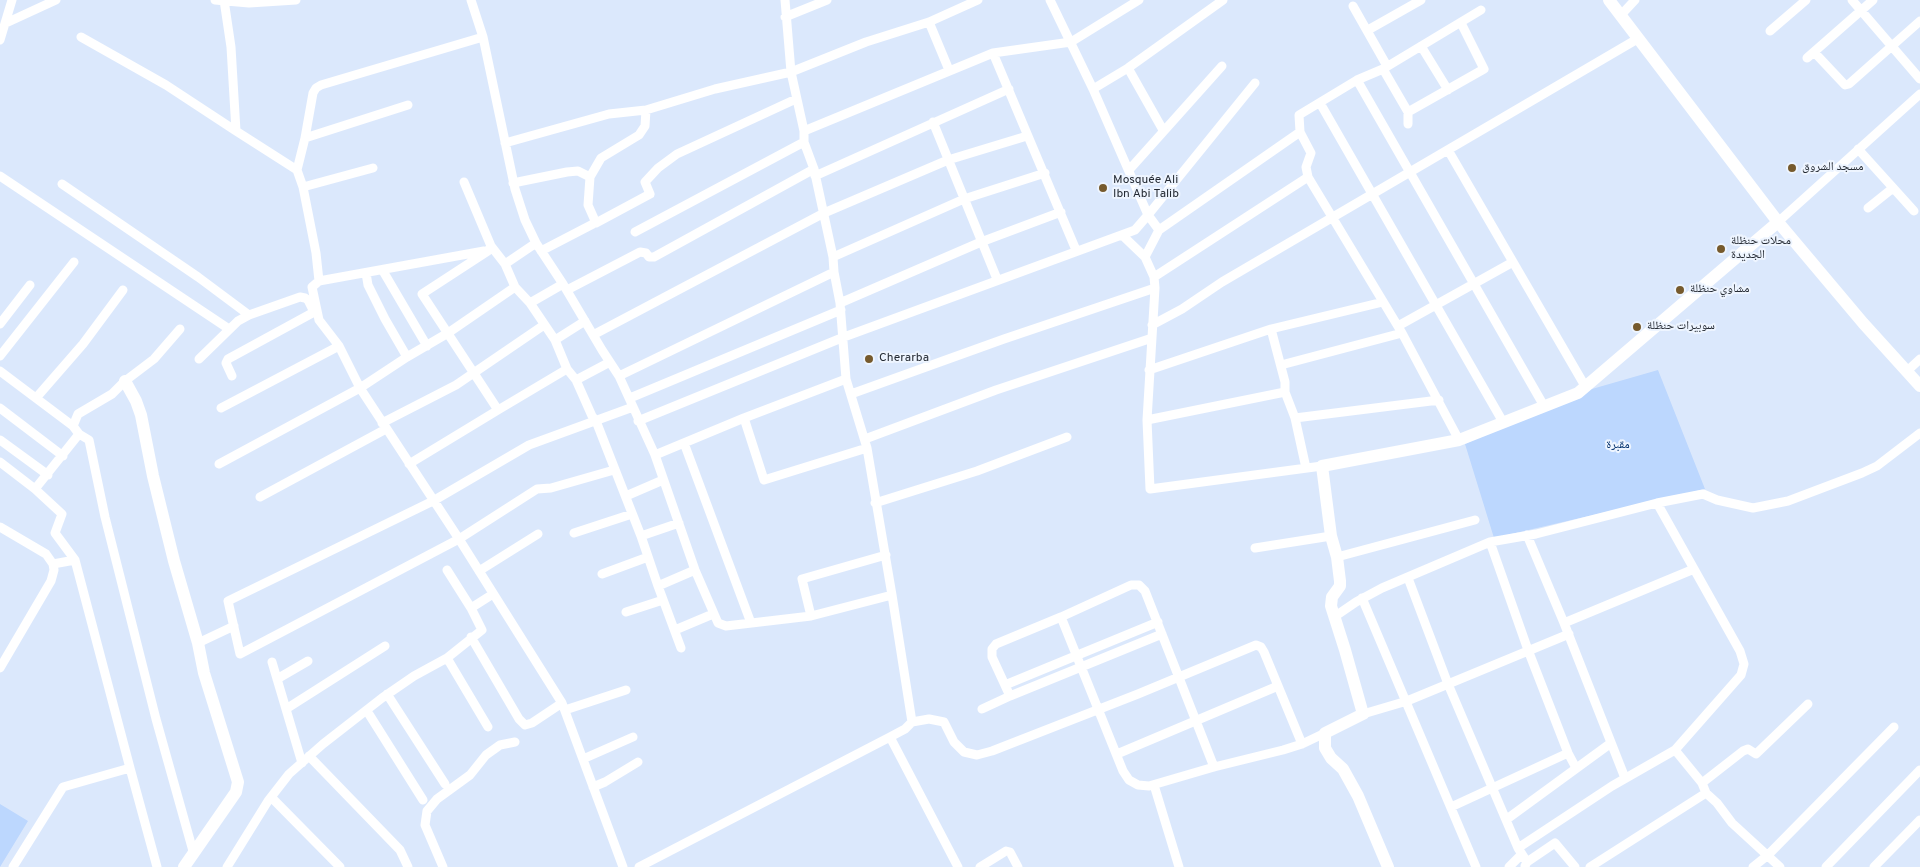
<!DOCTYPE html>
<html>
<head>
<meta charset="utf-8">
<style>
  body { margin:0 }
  canvas { display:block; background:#dbe8fc }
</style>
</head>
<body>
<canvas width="1920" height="867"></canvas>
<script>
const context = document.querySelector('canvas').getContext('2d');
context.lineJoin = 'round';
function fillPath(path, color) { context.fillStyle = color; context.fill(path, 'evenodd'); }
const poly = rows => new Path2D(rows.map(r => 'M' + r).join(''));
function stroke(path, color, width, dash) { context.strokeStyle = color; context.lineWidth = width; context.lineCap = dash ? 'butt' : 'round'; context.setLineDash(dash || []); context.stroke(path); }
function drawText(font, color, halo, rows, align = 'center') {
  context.font = font + ' Overpass,"Noto Naskh Arabic",sans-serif'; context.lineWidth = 4; context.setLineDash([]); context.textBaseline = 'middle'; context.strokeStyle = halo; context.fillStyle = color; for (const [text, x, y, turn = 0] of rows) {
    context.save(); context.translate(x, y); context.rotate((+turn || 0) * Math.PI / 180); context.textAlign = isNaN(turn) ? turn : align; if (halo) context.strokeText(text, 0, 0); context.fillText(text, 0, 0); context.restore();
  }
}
const green = poly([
  [1658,370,1705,489,1494,538,1465,444,1578,393],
  [0,804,28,821,0,867]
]);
const street = poly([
  [215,0,249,3,296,0],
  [224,0,231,47,236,131,297,170,303,187,316,253,319,281,312,287,319,320,339,346,360,388,459,539,562,703,623,867],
  [471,0,483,37,515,189,525,220,536,243,563,284,602,350,619,376,655,455,695,570,718,623,726,626,811,616,892,595],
  [1852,0,1920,79],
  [1353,6,1387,66],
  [1621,15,1635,0],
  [785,17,827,0],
  [929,22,949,70],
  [6,23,56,0],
  [1368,30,1421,0],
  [1770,31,1806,0],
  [81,37,166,85,236,131],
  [0,40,12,0],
  [1421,46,1448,90],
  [1814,52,1845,85,1849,84,1920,21],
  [993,53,1076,250],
  [1807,58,1873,0],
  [1128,68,1163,130],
  [1383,69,1408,112,1408,124],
  [1357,80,1544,406],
  [1093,89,1128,68,1223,0],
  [796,99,677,154,658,168,645,182,650,194,596,223,588,205,590,177,601,158,639,135,645,126,646,110,715,89,791,72,866,42,929,22,978,0],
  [1320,103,1503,422],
  [1408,112,1484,69,1461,23],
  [933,122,997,279],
  [804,131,993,53,1071,42,1139,0],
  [305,138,313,93,316,88,321,85,483,37],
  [505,143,609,114,646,110],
  [1858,149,1914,211],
  [1448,150,1585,386],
  [297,170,305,138,408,105],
  [1129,170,1222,66],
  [0,176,229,329],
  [815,176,1009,89],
  [1308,177,1306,167,1311,153,1300,132,1299,115,1357,80,1383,69,1481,10],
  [464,182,491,246,505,264,515,287,530,303,555,340,567,369,576,380,592,416,596,421,641,536,658,586,681,648],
  [513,183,567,172,578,171,590,177],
  [62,184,198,277,249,315],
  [303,187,373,168],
  [1868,208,1893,188],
  [1778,222,1920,94],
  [1159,230,1148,215,1255,83],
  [635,232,804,142],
  [1122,235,1145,257,1154,277,1308,177,1402,333,1459,440],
  [491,246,488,251,422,294,498,410,567,369],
  [541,251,593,224],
  [833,257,964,199,1045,173],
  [1145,257,1159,230,1300,132],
  [505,264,536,243],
  [383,271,427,346],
  [366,273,368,285,385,319,407,357,448,333,515,287],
  [1154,277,1155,288,1147,420,1150,489,1322,466],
  [319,281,484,251],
  [567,290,640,252,646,253,649,257,654,257,814,169],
  [530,303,563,284],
  [840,303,981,242,1061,212],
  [0,324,30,285],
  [1152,325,1182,309,1222,282,1639,38],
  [1398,326,1513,262],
  [1271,329,1285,382,1285,392,1295,418,1306,468],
  [593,335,824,213,948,160,1027,136],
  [555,340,585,321],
  [0,356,74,262],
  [199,359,238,321,249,315,300,297,305,298,308,300,313,310],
  [1281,365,1402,333],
  [1149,370,1271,329,1383,302],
  [0,371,73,426,79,434,89,440,105,517,156,719,193,851],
  [1906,372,1920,359],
  [232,376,226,363,228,359,316,311],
  [619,376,834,272],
  [576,380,610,362],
  [851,394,1004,339,1155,288],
  [36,398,83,344,123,290],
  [630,398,841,310],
  [0,408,63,456],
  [221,408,339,346],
  [744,418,764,480,867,448],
  [1295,418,1439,400],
  [1147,420,1285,392],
  [638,421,844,337,1135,230,1148,215,1093,89,1050,0],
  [382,423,456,385,544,325],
  [73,426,78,414,112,394,125,381,154,359,180,329],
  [865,439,996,390,1152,338],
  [0,440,48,475],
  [684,443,751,623],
  [655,455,744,418,846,379],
  [0,462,35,489,79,434],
  [219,464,360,388,407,357],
  [409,464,498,410],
  [614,470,551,488,537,489,459,539,240,654,228,601,433,501,529,445,633,407],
  [35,489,62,514,55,533,75,560,130,768],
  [626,496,663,480],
  [260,497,386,429],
  [875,503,977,471,1067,437],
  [1657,503,1703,494,1717,500,1753,508,1788,501,1862,473,1877,466,1920,433],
  [0,527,46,554,53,564,54,570,51,581,0,668],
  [574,533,632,514],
  [1527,535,1564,623,1625,778],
  [641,536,679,523],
  [1490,542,1528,650,1568,753,1576,768],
  [1255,548,1331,536],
  [1337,557,1475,520],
  [53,564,75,560],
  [479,571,538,534],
  [602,574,648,557],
  [1408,578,1448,684,1518,848,1527,862],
  [658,586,695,570],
  [1362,598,1476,867],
  [471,608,493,594],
  [626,612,663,600],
  [811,616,802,579,886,555],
  [1061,617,1123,771,1129,780,1138,785,1149,786,1214,767,1283,750,1302,744,1325,733],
  [1334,617,1356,602,1382,588,1490,542,1536,534,1657,503,1740,651,1744,664,1741,675,1675,750,1612,786,1518,848],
  [1564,623,1694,569],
  [675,630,713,614],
  [471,637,519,719,525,725,532,723,562,703],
  [198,643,234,626],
  [447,658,488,727],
  [272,662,302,763],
  [277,679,308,661],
  [1005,685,1158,622],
  [387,694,445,784],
  [1010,696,992,657,992,649,996,644,1061,617,1131,585,1139,585,1145,591,1214,767],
  [286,709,385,646],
  [982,709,1010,696,1162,634],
  [565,710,626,690],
  [367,711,423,800],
  [1363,714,1407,701,1569,634],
  [912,722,929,719,944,722,954,742,964,752,977,755,992,751,1138,694,1256,645,1261,647,1264,652,1302,744],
  [890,737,958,867],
  [1675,750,1702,783,1706,793,1717,803,1732,823,1780,867],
  [1117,754,1278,686],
  [309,756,400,850,408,867],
  [583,759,633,737],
  [1702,783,1743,751,1748,749,1756,754,1808,704],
  [1154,785,1179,867],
  [593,787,605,782,638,762],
  [271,797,340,867],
  [1451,807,1568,753],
  [1507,819,1611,743],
  [1525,866,1527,862,1555,843,1575,867],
  [13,867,63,787,130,768,157,867],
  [227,867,268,801,289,774,323,744,382,698,414,676,447,658,482,630,471,608,447,570],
  [443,867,425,825,427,811,437,799,470,775,486,755,500,745,515,742],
  [639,867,890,737,905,729,912,722,892,595,867,448,846,379,840,303,834,272,833,257,814,169,804,142,804,131,791,72,785,0],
  [980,867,1006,851,1010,852,1018,867],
  [1509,867,1522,854],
  [1590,867,1706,793],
  [1753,867,1768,855,1894,727],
  [1826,867,1920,770],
  [1874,867,1920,820]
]);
const secondary = poly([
  [1609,0,1778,222,1863,323,1920,386],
  [125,381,136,401,141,415,153,476,174,561,198,643,204,673,238,782,236,792,184,867],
  [1388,867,1358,796,1343,769,1331,758,1325,748,1325,733,1363,714,1345,650,1331,606,1332,597,1340,586,1340,581,1337,557,1331,536,1322,466,1459,440,1578,393,1778,222]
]);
const markers = [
  [1792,168,5,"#765a2d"],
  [1103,188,5,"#765a2d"],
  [1721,249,5,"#765a2d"],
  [1680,290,5,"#765a2d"],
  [1637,327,5,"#765a2d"],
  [869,359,5,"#765a2d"]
];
const poiNames = [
  ["مسجد الشروق",1802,168],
  ["Mosquée Ali",1113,181],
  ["Ibn Abi Talib",1113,195],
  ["محلات حنظلة",1731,242],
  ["الجديدة",1731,256],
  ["مشاوي حنظلة",1690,290],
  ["سوبيرات حنظلة",1647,327],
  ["Cherarba",879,359]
];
const parkNames = [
  ["مقبرة",1618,446]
];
fillPath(green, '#bcd7fe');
stroke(street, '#fff', 9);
stroke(secondary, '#fff', 12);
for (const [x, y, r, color] of markers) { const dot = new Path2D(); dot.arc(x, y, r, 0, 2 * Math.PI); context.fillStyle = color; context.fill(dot); stroke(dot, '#eef5ff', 2); }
drawText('12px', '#242a33', '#eef5ff', poiNames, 'left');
drawText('12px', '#04326e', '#eef5ff', parkNames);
</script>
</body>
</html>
